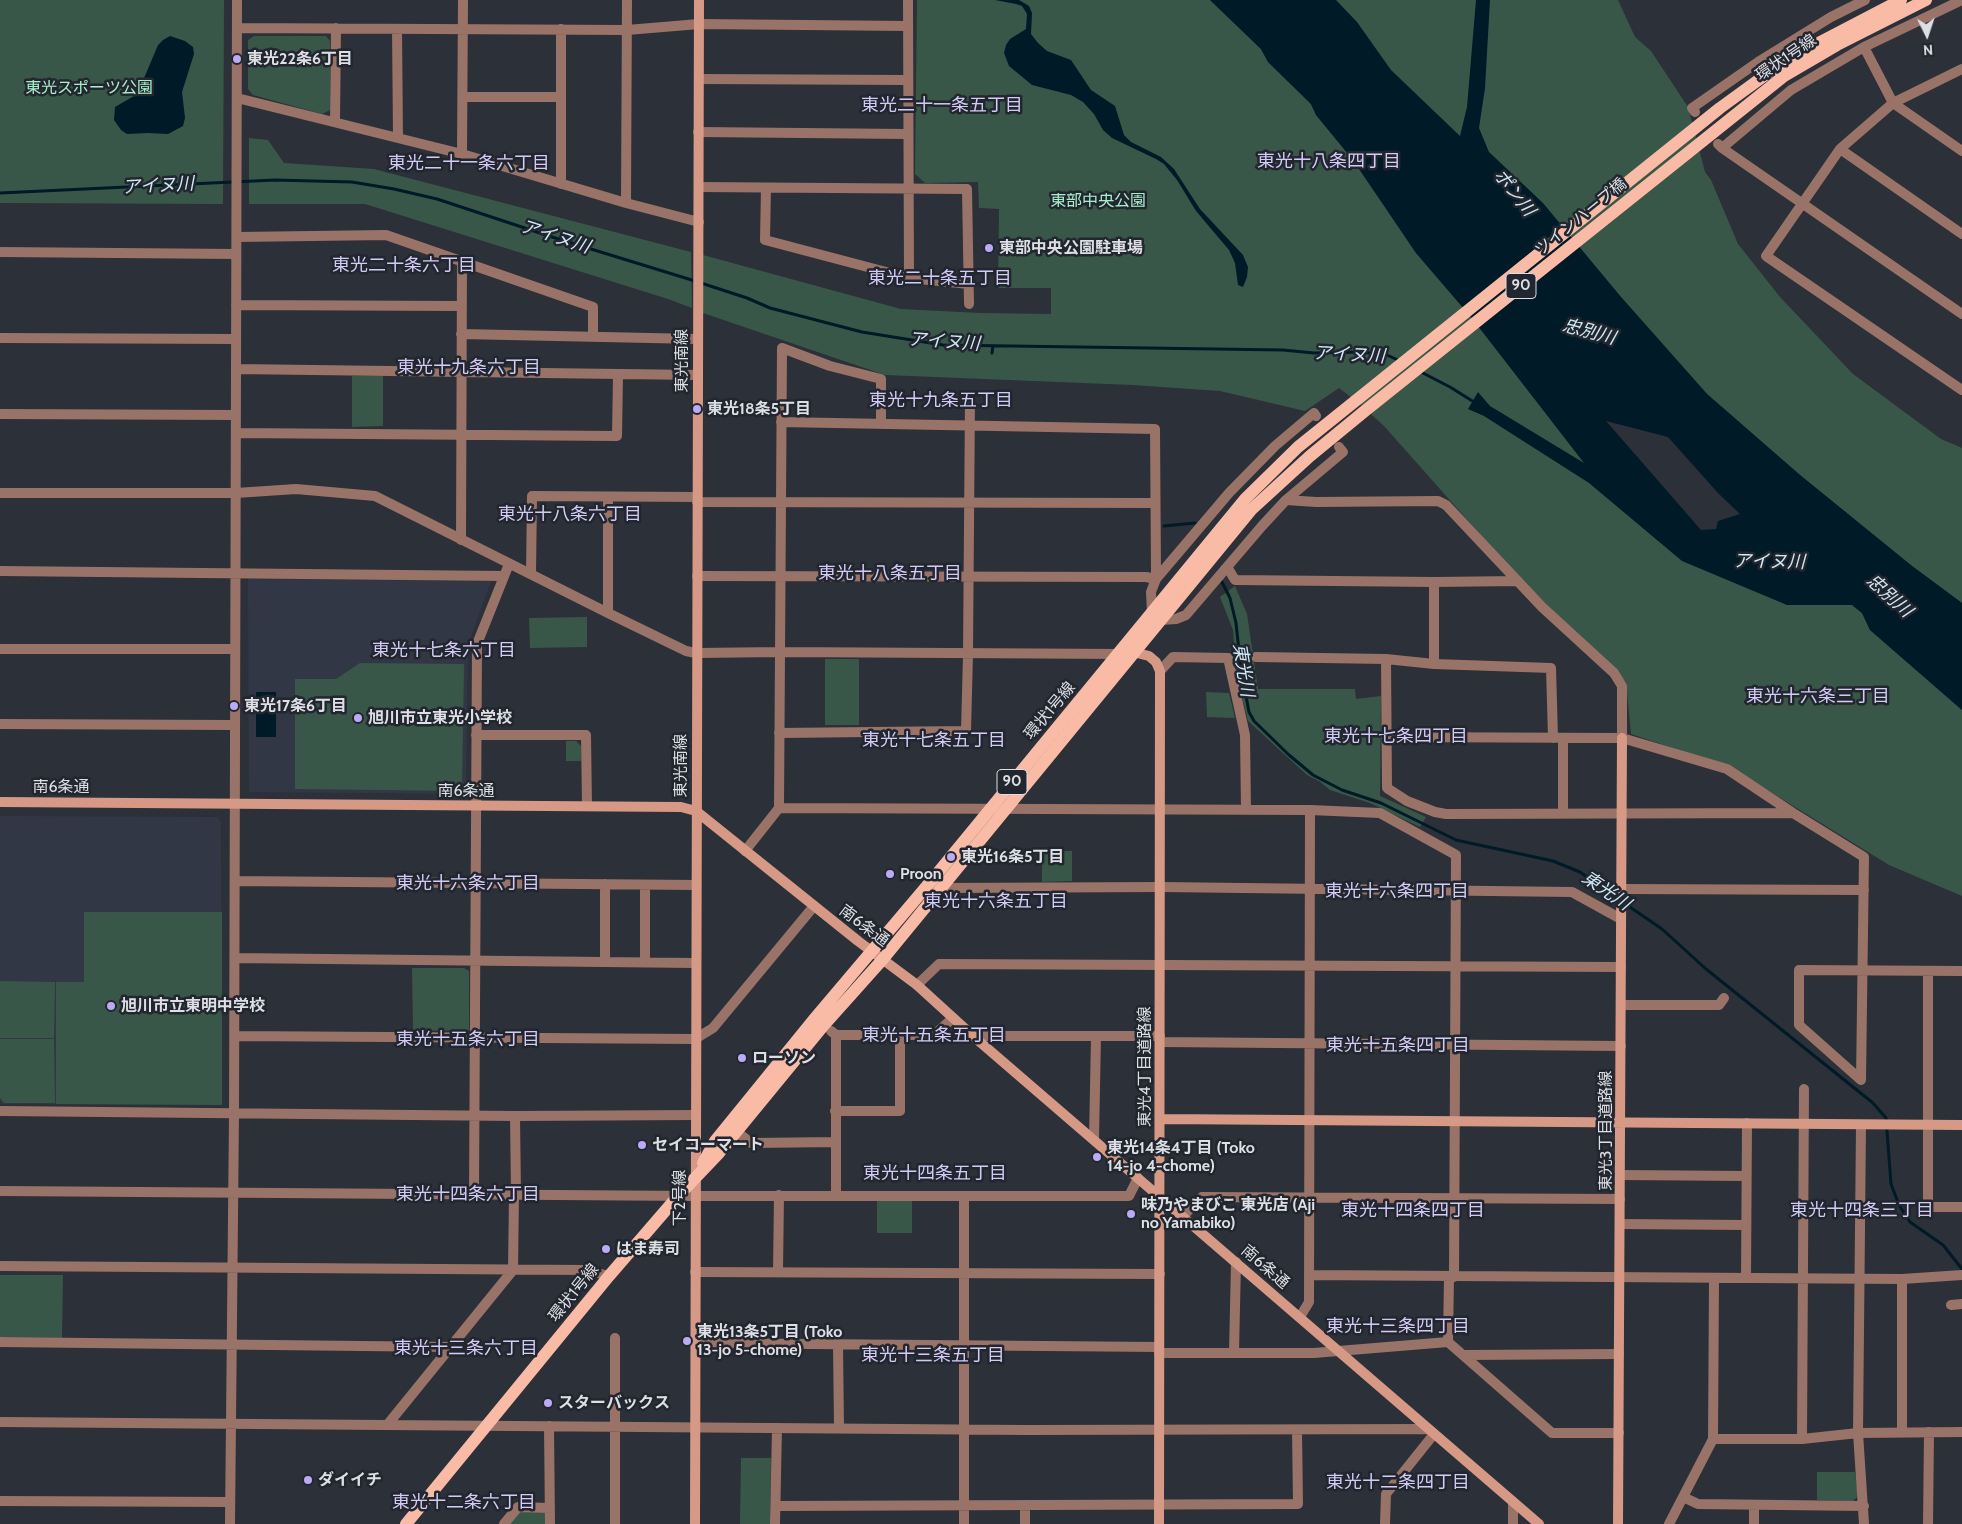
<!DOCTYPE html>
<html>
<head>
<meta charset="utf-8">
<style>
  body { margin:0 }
  #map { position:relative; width:1962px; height:1524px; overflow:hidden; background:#2c3038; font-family:Cabin,sans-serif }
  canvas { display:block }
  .north { position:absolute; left:1902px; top:10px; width:50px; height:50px; -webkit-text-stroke:4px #22262e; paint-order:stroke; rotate:176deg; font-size:14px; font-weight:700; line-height:20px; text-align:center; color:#dddfe5 }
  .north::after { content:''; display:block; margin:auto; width:18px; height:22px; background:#dddfe5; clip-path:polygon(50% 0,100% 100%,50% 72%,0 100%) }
</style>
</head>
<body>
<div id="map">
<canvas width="1962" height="1524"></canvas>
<div class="north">N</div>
</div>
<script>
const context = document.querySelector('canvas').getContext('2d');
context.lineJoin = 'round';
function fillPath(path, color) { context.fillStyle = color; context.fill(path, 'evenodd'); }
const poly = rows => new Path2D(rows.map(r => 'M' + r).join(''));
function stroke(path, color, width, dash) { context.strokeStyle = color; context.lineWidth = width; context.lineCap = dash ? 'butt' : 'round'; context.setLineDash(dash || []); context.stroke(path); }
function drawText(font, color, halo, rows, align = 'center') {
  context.font = font + ' Cabin,"Noto Sans JP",sans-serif'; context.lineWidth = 5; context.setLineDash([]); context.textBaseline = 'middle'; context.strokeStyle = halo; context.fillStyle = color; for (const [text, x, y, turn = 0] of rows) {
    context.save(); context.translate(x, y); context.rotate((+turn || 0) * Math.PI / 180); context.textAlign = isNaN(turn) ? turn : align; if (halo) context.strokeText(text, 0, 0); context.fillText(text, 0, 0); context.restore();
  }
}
const built = poly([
  [248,579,491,581,468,645,466,794,249,792],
  [0,816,217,817,221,822,222,1105,2,1104,0,1101]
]);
const green = poly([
  [0,0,224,0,223,204,0,203],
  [917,0,1210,0,1261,49,1268,62,1311,104,1316,115,1353,160,1416,253,1471,317,1586,465,1787,605,1852,605,1862,613,1870,630,1962,710,1962,896,1889,865,1730,767,1631,734,1626,682,1519,578,1384,426,1361,405,1339,388,1305,411,1220,391,1133,385,885,375,703,313,703,255,901,309,980,313,1051,314,1051,288,998,288,999,209,979,208,978,182,925,183,915,174],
  [1331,0,1618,0,1635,37,1651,51,1688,107,1705,172,1711,180,1738,244,1780,297,1853,374,1941,439,1962,448,1962,603,1912,566,1800,475,1707,394,1621,297,1570,237,1504,290],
  [254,36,326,36,330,41,330,110,322,114,253,95,248,89,248,40],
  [249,138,268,140,284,163,374,169,691,252,692,308,668,299,365,204,249,204],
  [352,376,383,376,383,426,352,427],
  [1235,586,1247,614,1258,689,1355,689,1356,699,1381,696,1380,796,1426,817,1420,827,1370,803,1330,790,1319,781,1307,775,1248,721,1236,671,1233,630,1220,597],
  [587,617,587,647,530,648,529,618],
  [825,659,859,659,859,725,825,725],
  [360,663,464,664,462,787,459,791,295,789,295,679,336,679],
  [1206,692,1229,693,1235,718,1207,717],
  [566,741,576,741,581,746,581,761,566,761],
  [1042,851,1072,851,1072,881,1042,882],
  [84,912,222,912,222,1105,56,1104,56,982,84,982],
  [412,968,464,968,469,971,469,1030,413,1031],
  [0,981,55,982,54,1038,0,1038],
  [0,1039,54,1039,55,1103,4,1103,0,1098],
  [877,1200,912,1200,912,1233,877,1233],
  [0,1275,63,1275,62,1338,0,1337],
  [741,1458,771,1458,770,1524,740,1524],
  [1817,1472,1855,1472,1858,1496,1853,1501,1817,1500],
  [518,1507,550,1508,550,1524,504,1524]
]);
const water = poly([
  [995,0,1019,0,1029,6,1032,13,1031,34,1038,43,1047,51,1071,60,1091,90,1115,106,1124,135,1131,142,1161,157,1174,169,1200,209,1243,255,1248,267,1247,277,1243,287,1238,285,1235,263,1229,250,1196,211,1177,180,1164,164,1156,159,1112,138,1103,130,1094,114,1083,102,1071,95,1032,85,1009,66,1004,53,1006,45,1010,39,1026,29,1027,14,1022,6,1016,4],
  [1210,0,1336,0,1357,22,1391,70,1460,136,1467,107,1476,0,1490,0,1485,88,1479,128,1489,152,1543,203,1621,297,1707,394,1800,475,1912,566,1962,603,1962,710,1870,630,1862,613,1852,605,1787,605,1682,561,1589,483,1484,416,1468,409,1478,392,1490,406,1584,463,1471,317,1416,253,1353,160,1316,115,1311,104,1268,62,1261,49],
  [1606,421,1668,437,1718,493,1740,514,1718,521,1716,529,1701,530],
  [170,36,185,41,193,47,194,54,182,92,185,118,183,126,168,134,148,133,127,134,121,130,114,120,115,107,134,96,139,90,158,45,163,40],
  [256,692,276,692,276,737,256,737]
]);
const stream = poly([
  [0,193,275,180,352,182,394,189,437,199,552,237,695,281],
  [701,283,747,298,770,308,862,332,943,345,1283,350,1314,353,1361,352,1387,355,1400,361],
  [992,353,993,346],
  [1421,372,1450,387,1474,402],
  [1164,526,1195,523],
  [1222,582,1230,598,1236,623,1241,670,1249,712,1254,721,1289,755,1313,775,1342,790,1381,803,1456,840,1553,861,1580,872,1619,900],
  [1624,903,1662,929,1706,969,1873,1103,1886,1118,1891,1184,1899,1205,1910,1222,1943,1245,1962,1269]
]);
const street = poly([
  [908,0,909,278],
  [237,28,627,30,699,24,908,26],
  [397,29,398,137],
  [1864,47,1893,103,1962,151],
  [1962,69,1893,103,1840,149,1766,256,1962,390],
  [699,79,908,80],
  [463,97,561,97],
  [237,98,462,154,626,203,699,222],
  [1695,112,1692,108,1758,62,1831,17,1865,0],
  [335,122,336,28],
  [698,132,907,134],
  [1718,144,1722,148,1791,90,1864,47,1962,0],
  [1722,148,1962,314],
  [1840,149,1962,234],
  [462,154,463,0],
  [561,184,561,29],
  [699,187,967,189,969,304],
  [766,188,765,240,909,278,969,284],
  [626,203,627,0],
  [237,237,386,235,593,307,593,336],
  [0,252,236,254],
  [236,305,461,306],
  [461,334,697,339],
  [0,338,236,339],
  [236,369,697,375],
  [0,414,236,415],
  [781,422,1155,429,1156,572,1156,579,1151,592,1152,613],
  [236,433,617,436,618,375],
  [0,493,236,493,296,489,375,496,608,613,686,651,696,653,780,652,1122,654],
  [1286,500,1316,502,1438,501,1446,505,1542,607,1614,673,1622,686,1622,738],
  [697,502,1155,503],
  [461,540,462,262],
  [1225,569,1229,570,1235,580,1434,582,1518,581],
  [0,571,504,576],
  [531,574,532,496,697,497],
  [697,576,1146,577,1156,579],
  [1156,579,1229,493,1275,446,1314,413,1316,416],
  [608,613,608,497],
  [1161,620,1176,619,1186,615,1262,526,1286,500,1343,452,1339,447],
  [0,649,235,649],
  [1256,657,1386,659,1434,664,1551,668,1553,738],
  [1386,659,1387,788,1407,801,1435,812,1446,814,1792,813],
  [1434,664,1434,582],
  [1160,671,1173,657,1228,658,1245,735,1246,810],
  [0,724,234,725],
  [779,733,966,731,968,654,970,397],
  [476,735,586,735,587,806],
  [1386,737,1622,738,1727,769,1793,813,1864,857,1861,1080],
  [779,808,1310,810,1380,813,1456,855,1454,1277],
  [1563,813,1563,738],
  [745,851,779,808,782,348,830,366,881,379,881,424],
  [235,881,696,885],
  [645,885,645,962],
  [938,886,941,888,1161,887,1572,892,1621,919],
  [1622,889,1864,890],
  [235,958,695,963],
  [605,962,605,884],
  [1928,971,1928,1207,1962,1207],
  [917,985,939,964,1621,967],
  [1621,1005,1719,1005,1724,998],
  [831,1031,836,1035,934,1035,953,1018],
  [836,1035,836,1195],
  [235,1036,695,1039,713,1028,814,906],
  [973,1036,1160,1036],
  [1160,1042,1621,1046],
  [1861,1080,1799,1025,1799,970,1962,971],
  [0,1111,515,1116,696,1115],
  [835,1111,900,1111,900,1035],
  [515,1116,516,1194],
  [1861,1125,1858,1433,1864,1524],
  [737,1132,751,1143,835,1142],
  [1094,1140,1096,1036],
  [1620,1175,1746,1176],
  [0,1191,695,1196,1129,1196,1138,1178],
  [474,1194,477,644,509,564],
  [964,1196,964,1524],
  [1183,1216,1202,1197,1620,1199],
  [1620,1224,1746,1225],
  [0,1266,586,1270,609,1276],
  [695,1272,1160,1274],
  [778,1272,779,1195],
  [1309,1275,1902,1279,1962,1275],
  [1746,1278,1747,1123],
  [1951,1305,1962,1304],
  [1300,1317,1309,1302,1310,810],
  [0,1342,452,1347],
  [1448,1342,1449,1277],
  [695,1343,1159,1347],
  [838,1344,839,1427],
  [1159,1353,1314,1353,1448,1342,1552,1433,1619,1433],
  [1234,1353,1236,1262],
  [1465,1355,1619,1354],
  [0,1422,1026,1430,1428,1429],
  [388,1424,513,1270,514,1194],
  [549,1426,550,1524],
  [1902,1432,1902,1279],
  [1713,1439,1802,1439,1858,1433,1962,1432],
  [1802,1439,1804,1089],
  [1683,1497,1698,1504,1864,1506],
  [0,1501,230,1502],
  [776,1506,1298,1504,1297,1430],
  [1025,1506,1025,1524],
  [230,1524,234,1114,237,0],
  [504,1524,518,1507,550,1508],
  [615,1524,615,1338],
  [775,1524,777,1428],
  [1385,1524,1386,1494,1434,1434],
  [1513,1524,1513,1502],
  [1669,1524,1713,1439,1714,1278],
  [1754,1524,1754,1505],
  [1928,1524,1929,1432]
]);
const secondary = poly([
  [1133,652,1149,656,1156,662,1160,671,1159,1524],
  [0,802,681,807,696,811,858,941,917,985,973,1036,1539,1524],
  [1160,1119,1962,1125],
  [695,1524,699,0],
  [1618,1524,1622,738]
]);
const primary = poly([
  [703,1163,715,1141,815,1018,932,880,1245,499,1298,447,1720,108,1775,68,1803,51,1901,0],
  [406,1524,609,1276,678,1196,719,1153,824,1025,883,959,1252,509,1310,456,1366,410,1784,76,1837,45,1926,0]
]);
const markers = [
  [237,59,5,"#bbaaf6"],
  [989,248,5,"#bbaaf6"],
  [697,409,5,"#bbaaf6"],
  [234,706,5,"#bbaaf6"],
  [358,718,5,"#bbaaf6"],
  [951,857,5,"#bbaaf6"],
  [890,874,5,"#bbaaf6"],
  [111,1006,5,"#bbaaf6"],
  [742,1058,5,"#bbaaf6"],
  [642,1145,5,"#bbaaf6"],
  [1097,1157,5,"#bbaaf6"],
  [1131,1214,5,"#bbaaf6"],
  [606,1249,5,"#bbaaf6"],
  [687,1341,5,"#bbaaf6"],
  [548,1403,5,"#bbaaf6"],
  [308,1480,5,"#bbaaf6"]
];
const shields = [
  [1521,286,30],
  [1012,782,30]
];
const shieldNames = [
  ["90",1521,286],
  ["90",1012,782]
];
const streetNames = [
  ["環状1号線",1786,58,-34],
  ["ツインハープ橋",1581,217,-39],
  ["東光南線",682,361,-90],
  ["環状1号線",1050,711,-50],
  ["東光南線",681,766,-90],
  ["南6条通",61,787],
  ["南6条通",466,791],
  ["南6条通",864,926,37],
  ["東光4丁目道路線",1145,1067,-90],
  ["東光3丁目道路線",1606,1131,-90],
  ["下2号線",680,1198,-90],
  ["南6条通",1265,1267,41],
  ["環状1号線",574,1293,-51]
];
const poiNames = [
  ["東光22条6丁目",247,59],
  ["東部中央公園駐車場",999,248],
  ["東光18条5丁目",707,409],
  ["東光17条6丁目",244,706],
  ["旭川市立東光小学校",368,718],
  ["東光16条5丁目",961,857],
  ["Proon",900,874],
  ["旭川市立東明中学校",121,1006],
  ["ローソン",752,1058],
  ["セイコーマート",652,1145],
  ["東光14条4丁目 (Toko",1107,1148],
  ["14-jo 4-chome)",1107,1166],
  ["味乃やまびこ 東光店 (Aji",1141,1205],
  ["no Yamabiko)",1141,1223],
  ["はま寿司",616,1249],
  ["東光13条5丁目 (Toko",697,1332],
  ["13-jo 5-chome)",697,1350],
  ["スターバックス",558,1403],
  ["ダイイチ",318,1480]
];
const parkNames = [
  ["東光スポーツ公園",89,88],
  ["東部中央公園",1098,201]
];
const neighbourhoodNames = [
  ["東光二十一条五丁目",942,106],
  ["東光十八条四丁目",1329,162],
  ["東光二十一条六丁目",469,164],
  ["東光二十条六丁目",404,266],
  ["東光二十条五丁目",940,279],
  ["東光十九条六丁目",469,368],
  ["東光十九条五丁目",941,401],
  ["東光十八条六丁目",570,515],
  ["東光十八条五丁目",890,574],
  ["東光十七条六丁目",444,651],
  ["東光十六条三丁目",1818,697],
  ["東光十七条四丁目",1396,737],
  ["東光十七条五丁目",934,741],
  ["東光十六条六丁目",468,884],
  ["東光十六条四丁目",1397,892],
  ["東光十六条五丁目",996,902],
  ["東光十五条五丁目",934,1036],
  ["東光十五条六丁目",468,1040],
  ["東光十五条四丁目",1398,1046],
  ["東光十四条五丁目",935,1174],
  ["東光十四条六丁目",468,1195],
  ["東光十四条四丁目",1413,1211],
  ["東光十四条三丁目",1862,1211],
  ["東光十三条四丁目",1398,1327],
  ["東光十三条六丁目",466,1349],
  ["東光十三条五丁目",933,1356],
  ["東光十二条四丁目",1398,1483],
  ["東光十二条六丁目",464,1503]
];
const waterNames = [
  ["アイヌ川",158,186,-3],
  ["ポン川",1514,193,51],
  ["アイヌ川",555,237,18],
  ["忠別川",1589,332,15],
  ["アイヌ川",944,342,4],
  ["アイヌ川",1349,355,3],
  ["アイヌ川",1769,562,1],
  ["忠別川",1889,596,42],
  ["東光川",1243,670,81],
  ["東光川",1606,891,34]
];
fillPath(built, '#313745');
fillPath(green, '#395748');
fillPath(water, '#001a27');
stroke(stream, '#001a27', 3);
stroke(street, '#997367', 10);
stroke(secondary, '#d59985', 10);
stroke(primary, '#f9bba6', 12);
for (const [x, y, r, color] of markers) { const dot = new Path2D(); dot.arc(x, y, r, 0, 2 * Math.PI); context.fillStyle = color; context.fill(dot); stroke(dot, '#22262e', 2); }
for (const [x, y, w] of shields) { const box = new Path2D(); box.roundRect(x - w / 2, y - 12.5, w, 25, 4); context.fillStyle = '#22262e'; context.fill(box); stroke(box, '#dddfe5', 1); }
drawText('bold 15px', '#dddfe5', null, shieldNames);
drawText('16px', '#dddfe5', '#22262e', streetNames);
drawText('bold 16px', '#dddfe5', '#22262e', poiNames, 'left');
drawText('16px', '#a9eecb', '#22262e', parkNames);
drawText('18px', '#d3cbf6', '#22262e', neighbourhoodNames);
drawText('italic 18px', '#cee8f6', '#22262e', waterNames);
</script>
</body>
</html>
